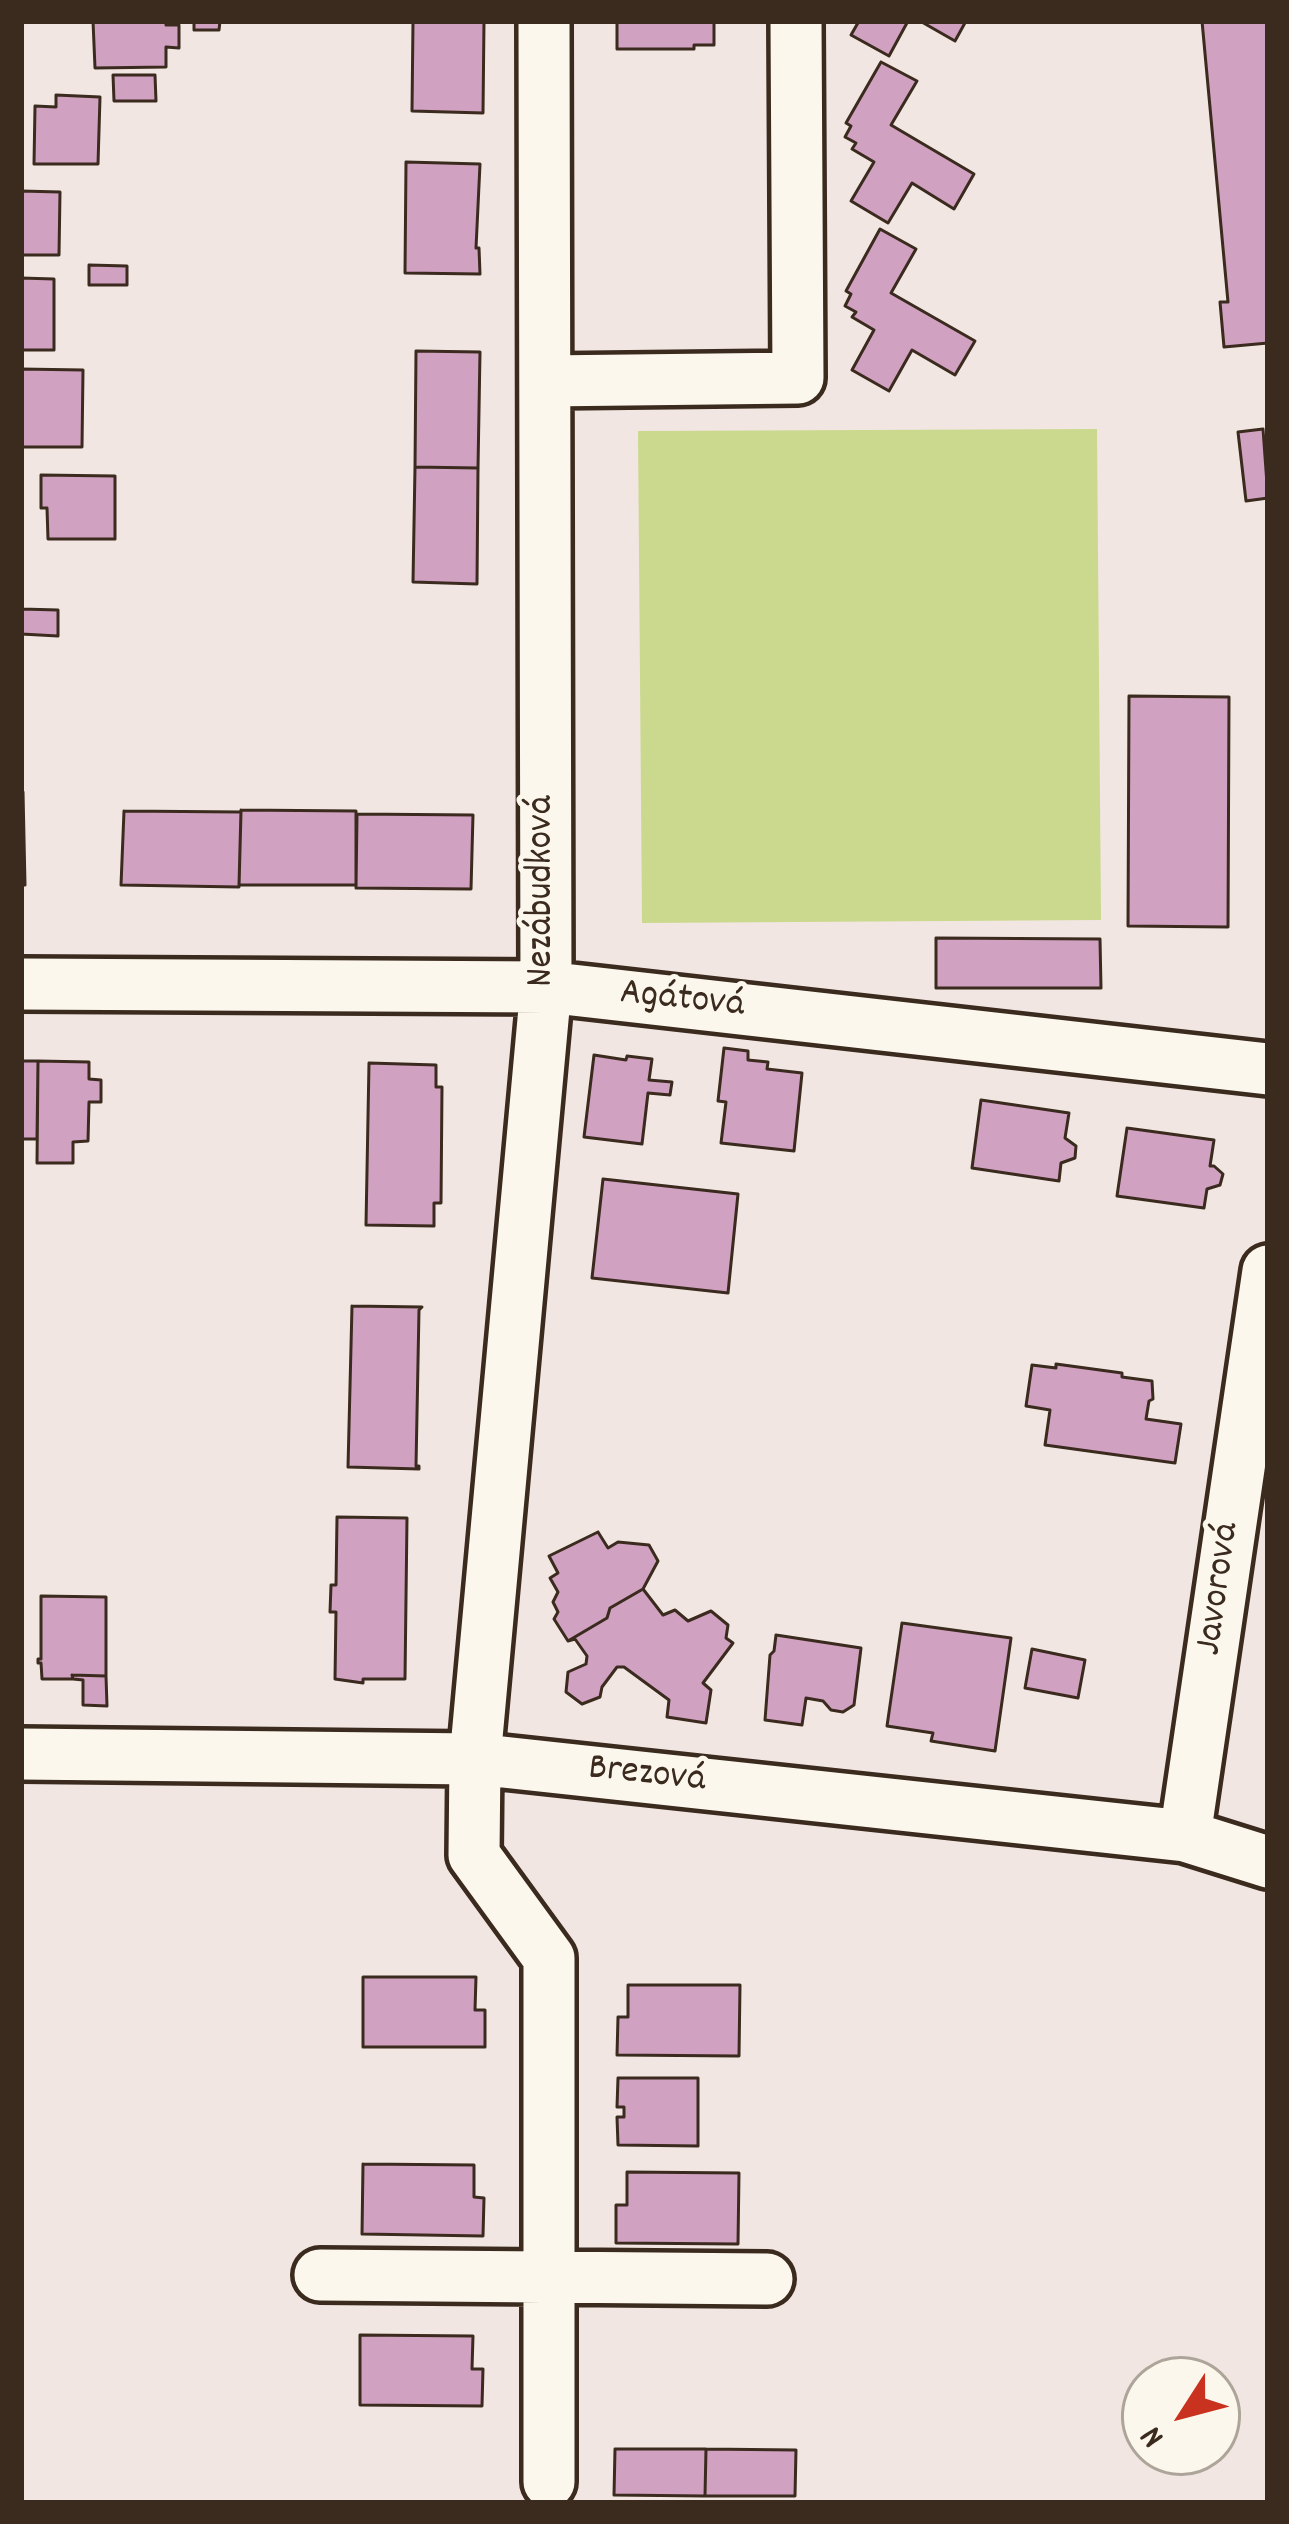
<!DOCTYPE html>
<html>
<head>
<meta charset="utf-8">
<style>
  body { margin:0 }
  #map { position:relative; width:1289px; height:2524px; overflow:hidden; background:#f2e6e3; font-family:Dekko,sans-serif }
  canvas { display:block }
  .frame { position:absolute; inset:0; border:24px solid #3b2a1e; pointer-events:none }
  .north { position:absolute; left:1121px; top:2356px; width:120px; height:120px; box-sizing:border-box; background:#fbf7ec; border:3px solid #aea59a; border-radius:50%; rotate:234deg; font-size:33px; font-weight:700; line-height:48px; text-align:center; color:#3b2a1e }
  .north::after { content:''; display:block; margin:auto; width:42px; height:54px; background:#c8321e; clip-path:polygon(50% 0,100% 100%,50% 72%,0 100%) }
</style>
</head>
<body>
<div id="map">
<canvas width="1289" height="2524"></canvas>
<div class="frame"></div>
<div class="north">N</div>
</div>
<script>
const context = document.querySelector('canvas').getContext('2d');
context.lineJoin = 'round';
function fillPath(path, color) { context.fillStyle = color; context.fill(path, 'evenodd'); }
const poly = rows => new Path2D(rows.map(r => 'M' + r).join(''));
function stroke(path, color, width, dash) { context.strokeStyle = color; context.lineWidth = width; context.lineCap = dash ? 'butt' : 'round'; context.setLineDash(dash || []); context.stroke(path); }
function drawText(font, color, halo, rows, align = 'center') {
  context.font = font + ' Dekko,sans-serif'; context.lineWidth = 10; context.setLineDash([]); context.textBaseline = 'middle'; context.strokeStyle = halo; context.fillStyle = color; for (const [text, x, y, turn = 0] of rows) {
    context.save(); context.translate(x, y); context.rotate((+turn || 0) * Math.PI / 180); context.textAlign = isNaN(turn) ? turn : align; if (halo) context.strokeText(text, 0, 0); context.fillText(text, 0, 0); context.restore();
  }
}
const green = poly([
  [1097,429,1101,920,642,923,638,431]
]);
const building = poly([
  [93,21,166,21,166,25,179,25,179,48,166,47,166,67,95,68,93,21],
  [194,21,220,21,219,30,194,30,194,21],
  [413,21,484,21,483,113,412,111,413,21],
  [617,21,714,21,714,45,694,45,694,49,617,49,617,21],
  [859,21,908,21,889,56,851,35,859,21],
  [920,21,966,21,955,41,920,21],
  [1202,21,1268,21,1268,343,1224,347,1220,302,1228,302,1202,21],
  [881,62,917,81,891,125,974,174,954,209,912,183,888,223,851,201,874,162,852,149,856,143,845,137,851,126,846,123,881,62],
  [113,75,155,75,156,101,114,101,113,75],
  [56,95,100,97,98,164,34,164,35,106,56,107,56,95],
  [406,162,480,164,476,248,479,248,480,274,405,273,406,162],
  [21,191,60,192,59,255,21,255,21,191],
  [880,229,916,249,891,293,975,341,955,375,912,350,889,391,852,370,874,330,852,317,856,312,845,306,851,294,846,291,880,229],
  [89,265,127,266,127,285,89,285,89,265],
  [21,278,54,279,54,350,21,350,21,278],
  [416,351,480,352,478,468,415,467,416,351],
  [21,369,83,370,82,447,21,447,21,369],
  [1263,429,1268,498,1246,501,1238,432,1263,429],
  [415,467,478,468,477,584,413,582,415,467],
  [41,475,115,476,115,539,48,539,47,508,41,508,41,475],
  [22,609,58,610,58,636,21,634,22,609],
  [1129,696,1229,697,1228,927,1128,926,1129,696],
  [21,792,23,792,25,885,21,885,21,792],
  [241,810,356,811,356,885,239,885,241,810],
  [124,811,241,812,239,887,121,885,124,811],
  [357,814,473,815,471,889,356,888,357,814],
  [936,938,1100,939,1101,988,936,988,936,938],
  [724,1048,748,1051,748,1060,768,1062,767,1069,802,1073,794,1151,721,1143,726,1102,718,1101,724,1048],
  [594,1055,626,1060,627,1056,652,1059,649,1080,672,1082,670,1095,648,1093,642,1144,584,1137,594,1055],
  [21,1061,38,1061,37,1139,21,1139,21,1061],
  [38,1061,89,1062,89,1079,101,1080,101,1102,89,1102,88,1141,73,1142,73,1163,37,1163,38,1061],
  [369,1063,436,1065,436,1087,442,1087,441,1203,434,1203,434,1226,366,1225,369,1063],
  [981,1100,1069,1113,1065,1138,1076,1146,1075,1158,1061,1163,1059,1181,972,1168,981,1100],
  [1127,1128,1214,1140,1210,1166,1214,1166,1223,1174,1220,1185,1207,1189,1204,1208,1117,1196,1127,1128],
  [603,1179,738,1194,728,1293,592,1278,603,1179],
  [352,1306,422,1307,419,1310,416,1466,419,1466,419,1469,348,1467,352,1306],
  [1056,1364,1122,1373,1122,1377,1152,1381,1153,1399,1149,1401,1146,1419,1181,1424,1175,1463,1045,1445,1050,1410,1026,1406,1032,1365,1056,1368,1056,1364],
  [337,1517,407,1518,405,1679,363,1679,363,1683,335,1679,336,1612,330,1612,331,1585,336,1585,337,1517],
  [598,1532,608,1548,618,1542,649,1545,658,1561,643,1589,610,1608,607,1618,568,1641,554,1619,558,1612,553,1602,558,1592,550,1578,558,1573,549,1556,598,1532],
  [643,1589,663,1615,675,1610,688,1621,711,1611,728,1625,726,1638,733,1643,703,1683,711,1690,706,1723,667,1717,669,1700,624,1667,617,1667,602,1687,600,1697,582,1704,566,1692,568,1672,586,1664,587,1656,575,1639,568,1641,607,1618,610,1608,643,1589],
  [41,1596,106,1597,106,1676,72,1675,73,1679,42,1679,41,1663,38,1663,38,1659,41,1659,41,1596],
  [902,1623,1011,1638,995,1751,931,1741,933,1733,887,1726,902,1623],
  [776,1635,861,1648,854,1705,843,1712,831,1710,823,1701,806,1698,802,1725,765,1720,770,1655,774,1651,776,1635],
  [1032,1649,1085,1660,1078,1698,1025,1688,1032,1649],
  [72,1675,106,1676,107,1706,83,1705,83,1680,73,1679,72,1675],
  [363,1977,476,1977,475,2010,485,2010,485,2047,363,2047,363,1977],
  [628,1985,740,1985,739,2056,617,2055,618,2017,628,2017,628,1985],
  [618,2078,698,2078,698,2146,618,2145,617,2117,624,2117,624,2107,617,2107,618,2078],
  [363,2164,474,2165,474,2197,484,2198,483,2236,362,2234,363,2164],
  [627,2172,739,2173,738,2244,616,2243,616,2205,627,2205,627,2172],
  [360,2335,473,2336,472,2369,483,2369,482,2406,360,2405,360,2335],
  [615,2449,706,2449,705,2496,614,2495,615,2449],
  [706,2449,796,2450,795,2496,705,2496,706,2449]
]);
const minor = poly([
  [544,21,546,987,475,1759,474,1855,549,1958,549,2482],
  [545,381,798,378,796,21],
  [21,984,546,987,1268,1069],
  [21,1754,475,1759,1185,1836,1268,1862],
  [1185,1836,1268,1271],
  [320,2275,767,2279]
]);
const streetNames = [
  ["Nezábudková",545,891,-90],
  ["Agátová",682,1002,6],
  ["Javorová",1221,1589,-82],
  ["Brezová",647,1777,6]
];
fillPath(green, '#cad98d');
fillPath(building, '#d0a1c0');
stroke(building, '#3b2a1e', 3);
stroke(minor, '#3b2a1e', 60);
stroke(minor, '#fbf7ec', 51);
drawText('39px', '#3b2a1e', '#fbf7ec', streetNames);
</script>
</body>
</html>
